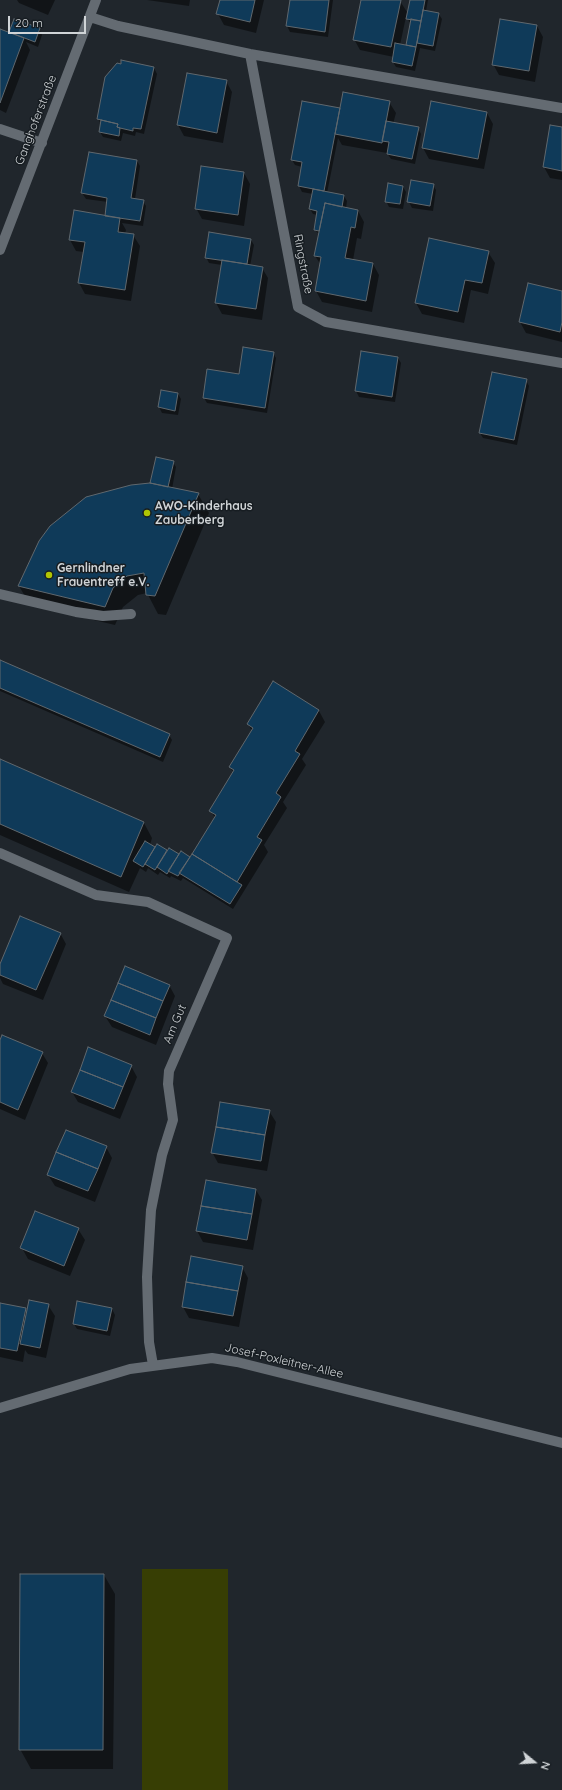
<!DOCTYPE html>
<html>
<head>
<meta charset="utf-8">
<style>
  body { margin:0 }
  #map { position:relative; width:562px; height:1790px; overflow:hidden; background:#20262c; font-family:Quicksand,sans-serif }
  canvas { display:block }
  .north { position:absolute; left:514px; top:1742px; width:40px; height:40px; -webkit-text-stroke:3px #171d22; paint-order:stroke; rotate:108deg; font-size:11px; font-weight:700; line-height:16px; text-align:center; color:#d0d4d7 }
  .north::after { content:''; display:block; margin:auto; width:14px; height:18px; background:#d0d4d7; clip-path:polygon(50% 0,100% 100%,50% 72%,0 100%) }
  .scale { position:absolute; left:8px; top:16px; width:78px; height:18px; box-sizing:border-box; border:2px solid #d0d4d7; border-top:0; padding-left:5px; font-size:12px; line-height:14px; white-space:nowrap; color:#d0d4d7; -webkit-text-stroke:3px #171d22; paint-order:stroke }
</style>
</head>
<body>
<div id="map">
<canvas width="562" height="1790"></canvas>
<div class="north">N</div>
<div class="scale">20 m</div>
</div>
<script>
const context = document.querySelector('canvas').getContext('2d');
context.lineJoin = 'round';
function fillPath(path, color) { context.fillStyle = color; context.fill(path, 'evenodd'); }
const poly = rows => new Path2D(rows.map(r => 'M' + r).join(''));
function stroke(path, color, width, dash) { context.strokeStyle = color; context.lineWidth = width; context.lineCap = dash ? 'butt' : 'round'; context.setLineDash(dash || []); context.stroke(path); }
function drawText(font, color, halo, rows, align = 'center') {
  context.font = font + ' Quicksand,sans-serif'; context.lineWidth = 3; context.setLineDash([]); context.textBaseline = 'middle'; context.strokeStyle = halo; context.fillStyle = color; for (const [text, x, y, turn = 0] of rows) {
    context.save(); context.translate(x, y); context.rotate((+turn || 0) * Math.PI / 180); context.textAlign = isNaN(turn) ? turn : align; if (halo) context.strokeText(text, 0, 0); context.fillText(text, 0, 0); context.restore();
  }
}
const green = poly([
  [142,1569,228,1569,228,1790,142,1790]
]);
const shadow = poly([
  [17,0,55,0,48,15,19,3],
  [147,0,190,0,189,6],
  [221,0,264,0,256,33,224,25,218,14],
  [291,0,333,0,328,37,290,32,287,26],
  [362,0,400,1,407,12,400,45,407,46,411,24,407,18,411,0,428,0,426,11,438,13,442,19,435,51,420,48,415,71,396,67,393,62,394,57,360,50,354,39],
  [537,26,543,37,535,82,499,75,493,64],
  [39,29,42,35,38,47,26,42,30,50,6,113,0,110,0,30,11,35,10,32],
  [154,68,157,74,144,134,136,132,135,136,123,133,121,141,103,137,100,132,101,124,98,119,106,77],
  [226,81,232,92,223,143,184,136,178,125],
  [389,102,396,113,393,124,418,128,421,134,415,164,391,159,387,153,342,145,338,138,327,193,344,196,347,201,346,208,358,211,364,222,361,239,357,238,353,260,373,264,379,275,372,312,322,302,316,291,321,265,315,256,320,235,315,230,318,215,313,214,310,209,313,194,302,192,299,186,302,167,295,165,292,160,341,109],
  [487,113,493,124,484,169,429,159,423,148],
  [551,126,562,128,562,180,550,178,544,167],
  [137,161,140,166,135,199,143,201,146,206,143,226,122,223,126,230,125,234,133,235,140,246,131,301,85,294,79,283,84,252,76,251,70,240,107,217,108,202,86,199,82,193],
  [244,173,250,184,244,226,202,219,196,208],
  [433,185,436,190,433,211,412,208,409,202],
  [403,187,406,192,403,209,389,207,386,201],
  [251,240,254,245,250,266,262,268,268,278,262,320,222,314,216,303,222,265,209,263,206,257],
  [488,252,495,263,488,294,471,290,464,323,422,314,416,303],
  [528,285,562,292,562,342,526,333,520,322],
  [362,352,398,358,401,363,395,402,359,397,356,391],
  [273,353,276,358,267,413,207,403,204,398],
  [526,380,529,386,517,445,483,438,480,433],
  [162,391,178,394,181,399,178,415,162,413,159,407],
  [173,462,176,467,172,489,198,494,209,513,166,615,158,614,147,593,138,595,123,607,115,625,30,605,19,586,153,484],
  [0,661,169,735,172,740,163,762,0,691],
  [273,683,319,711,325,722,302,759,306,765,283,802,287,808,264,845,268,852,233,909,183,878,181,881,171,876,170,878,160,872,158,875,148,868,146,872,140,868,129,892,0,835,0,760,144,823,152,838,150,845,156,848,158,845,168,851,169,849,179,855,190,858,215,818,211,811,234,773,230,767,252,731,248,724],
  [60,933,66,944,43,1000,3,984,0,978,0,966],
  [169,985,175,996,156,1045,112,1027,105,1016],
  [0,1043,42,1053,48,1063,25,1120,0,1109],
  [131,1066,137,1077,120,1119,78,1102,72,1092],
  [269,1111,276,1122,267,1171,218,1163,212,1152],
  [106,1147,112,1158,95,1202,55,1186,48,1175],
  [256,1190,262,1200,253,1250,203,1242,197,1231],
  [78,1229,85,1240,70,1276,28,1259,22,1248],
  [242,1267,248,1278,239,1327,189,1318,183,1307],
  [0,1304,25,1309,27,1312,48,1305,55,1316,46,1358,28,1354,25,1350,23,1362,0,1357],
  [112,1309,115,1315,110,1336,77,1329,74,1324],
  [104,1575,115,1594,113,1769,31,1769,20,1749]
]);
const building = poly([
  [220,0,255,0,250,22,216,14,220,0],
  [290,0,329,0,325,32,286,26,290,0],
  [361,0,401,0,391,47,353,40,361,0],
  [410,0,425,0,421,21,406,19,410,0],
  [423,10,439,13,433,46,417,43,423,10],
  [14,19,40,28,35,42,9,32,14,19],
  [411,19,421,21,416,47,406,45,411,19],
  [500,19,537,25,529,71,492,65,500,19],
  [0,29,24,38,0,103,0,29],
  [395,43,416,47,412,66,392,62,395,43],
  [121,60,154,67,141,129,133,128,133,131,120,128,117,127,118,124,97,119,105,77,117,63,121,64,121,60],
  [187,73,227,80,217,133,177,125,187,73],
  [343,92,390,101,382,143,335,134,343,92],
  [302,101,340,108,324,191,298,186,302,162,291,160,302,101],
  [431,101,487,112,478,159,422,148,431,101],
  [101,120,118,124,117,127,120,128,119,136,99,132,101,120],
  [386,121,419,127,412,159,387,154,389,142,382,141,386,121],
  [550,125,562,127,562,171,543,167,550,125],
  [89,152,137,160,131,198,144,200,140,221,105,216,107,198,81,193,89,152],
  [201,166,244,172,238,215,195,209,201,166],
  [411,180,434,184,430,206,407,202,411,180],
  [388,183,403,186,400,204,385,202,388,183],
  [313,189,344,195,342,207,325,203,319,231,314,230,317,211,309,209,313,189],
  [325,203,358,210,355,228,351,227,345,258,373,263,366,301,315,291,321,257,314,256,325,203],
  [74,210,120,218,118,232,134,234,125,290,78,283,85,242,69,240,74,210],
  [209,232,251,239,247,264,205,258,209,232],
  [429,238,489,251,482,283,465,280,458,312,415,303,429,238],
  [222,260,263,267,256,309,215,303,222,260],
  [528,283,562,291,562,322,560,332,519,322,528,283],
  [243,347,274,352,265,408,203,398,207,369,239,374,243,347],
  [361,351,398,357,392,397,355,391,361,351],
  [492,372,527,379,514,440,479,433,492,372],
  [161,390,178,393,175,411,158,407,161,390],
  [156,457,174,461,168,487,150,483,156,457],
  [150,483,199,493,155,596,146,595,144,573,127,576,113,588,105,607,18,586,39,541,50,526,86,497,131,485,150,483],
  [0,660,170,734,160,757,0,688,0,660],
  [273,681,319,710,295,751,300,754,276,793,281,797,257,837,262,840,237,882,192,854,216,815,209,811,234,770,229,767,253,728,247,724,273,681],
  [0,759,144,822,121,877,0,824,0,759],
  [145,841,155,847,143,867,133,861,145,841],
  [157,844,167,850,155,870,145,864,157,844],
  [169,848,179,854,167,874,157,867,169,848],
  [181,851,190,857,178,876,168,871,181,851],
  [192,854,242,885,230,904,179,873,192,854],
  [20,916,61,933,36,990,0,975,0,964,20,916],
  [125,966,170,985,163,1001,118,983,125,966],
  [118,983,163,1001,156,1018,111,1000,118,983],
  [111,1000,156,1018,150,1035,104,1016,111,1000],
  [2,1035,43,1052,18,1110,0,1102,0,1040,2,1035],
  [88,1047,132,1065,123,1087,80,1070,88,1047],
  [80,1070,123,1087,114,1109,71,1092,80,1070],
  [220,1102,270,1110,265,1135,216,1127,220,1102],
  [216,1127,265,1135,261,1161,211,1153,216,1127],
  [66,1130,107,1146,98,1169,56,1152,66,1130],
  [56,1152,98,1169,88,1191,47,1175,56,1152],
  [206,1180,256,1189,252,1214,201,1206,206,1180],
  [201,1206,252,1214,247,1240,196,1231,201,1206],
  [35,1211,79,1228,64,1266,20,1248,35,1211],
  [191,1256,243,1266,238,1291,186,1282,191,1256],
  [186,1282,238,1291,233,1316,182,1307,186,1282],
  [29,1300,49,1304,40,1348,20,1344,29,1300],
  [77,1301,112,1308,107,1331,73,1324,77,1301],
  [0,1303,26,1308,17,1351,0,1348,0,1303],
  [20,1574,104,1574,103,1750,19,1750,20,1574]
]);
const minor = poly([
  [90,17,118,26,250,54,562,108],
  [250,54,298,307,326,322,562,363],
  [0,129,42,143],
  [0,250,96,0],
  [0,594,76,612,103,616,131,614],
  [0,853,96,895,148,902,227,938,169,1071,168,1084,173,1120,162,1155,151,1210,147,1277,149,1342,153,1365],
  [0,1408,130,1369,212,1358,237,1362,562,1443]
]);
const markers = [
  [147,513,4,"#b0c503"],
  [49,575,4,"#b0c503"]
];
const streetNames = [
  ["Ganghoferstraße",36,120,-69],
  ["Ringstraße",303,264,79],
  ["Am Gut",175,1024,-67],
  ["Josef-Poxleitner-Allee",284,1361,13]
];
const poiNames = [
  ["AWO-Kinderhaus",155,506],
  ["Zauberberg",155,520],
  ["Gernlindner",57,568],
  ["Frauentreff e.V.",57,582]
];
fillPath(green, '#373e04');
fillPath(shadow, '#0007');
fillPath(building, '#0f3a59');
stroke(building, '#60686e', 1);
stroke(minor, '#646b72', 10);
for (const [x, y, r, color] of markers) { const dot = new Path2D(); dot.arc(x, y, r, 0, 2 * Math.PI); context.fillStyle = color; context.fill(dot); stroke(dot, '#171d22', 1.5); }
drawText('12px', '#d0d4d7', '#171d22', streetNames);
drawText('bold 12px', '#d0d4d7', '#171d22', poiNames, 'left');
</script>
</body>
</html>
